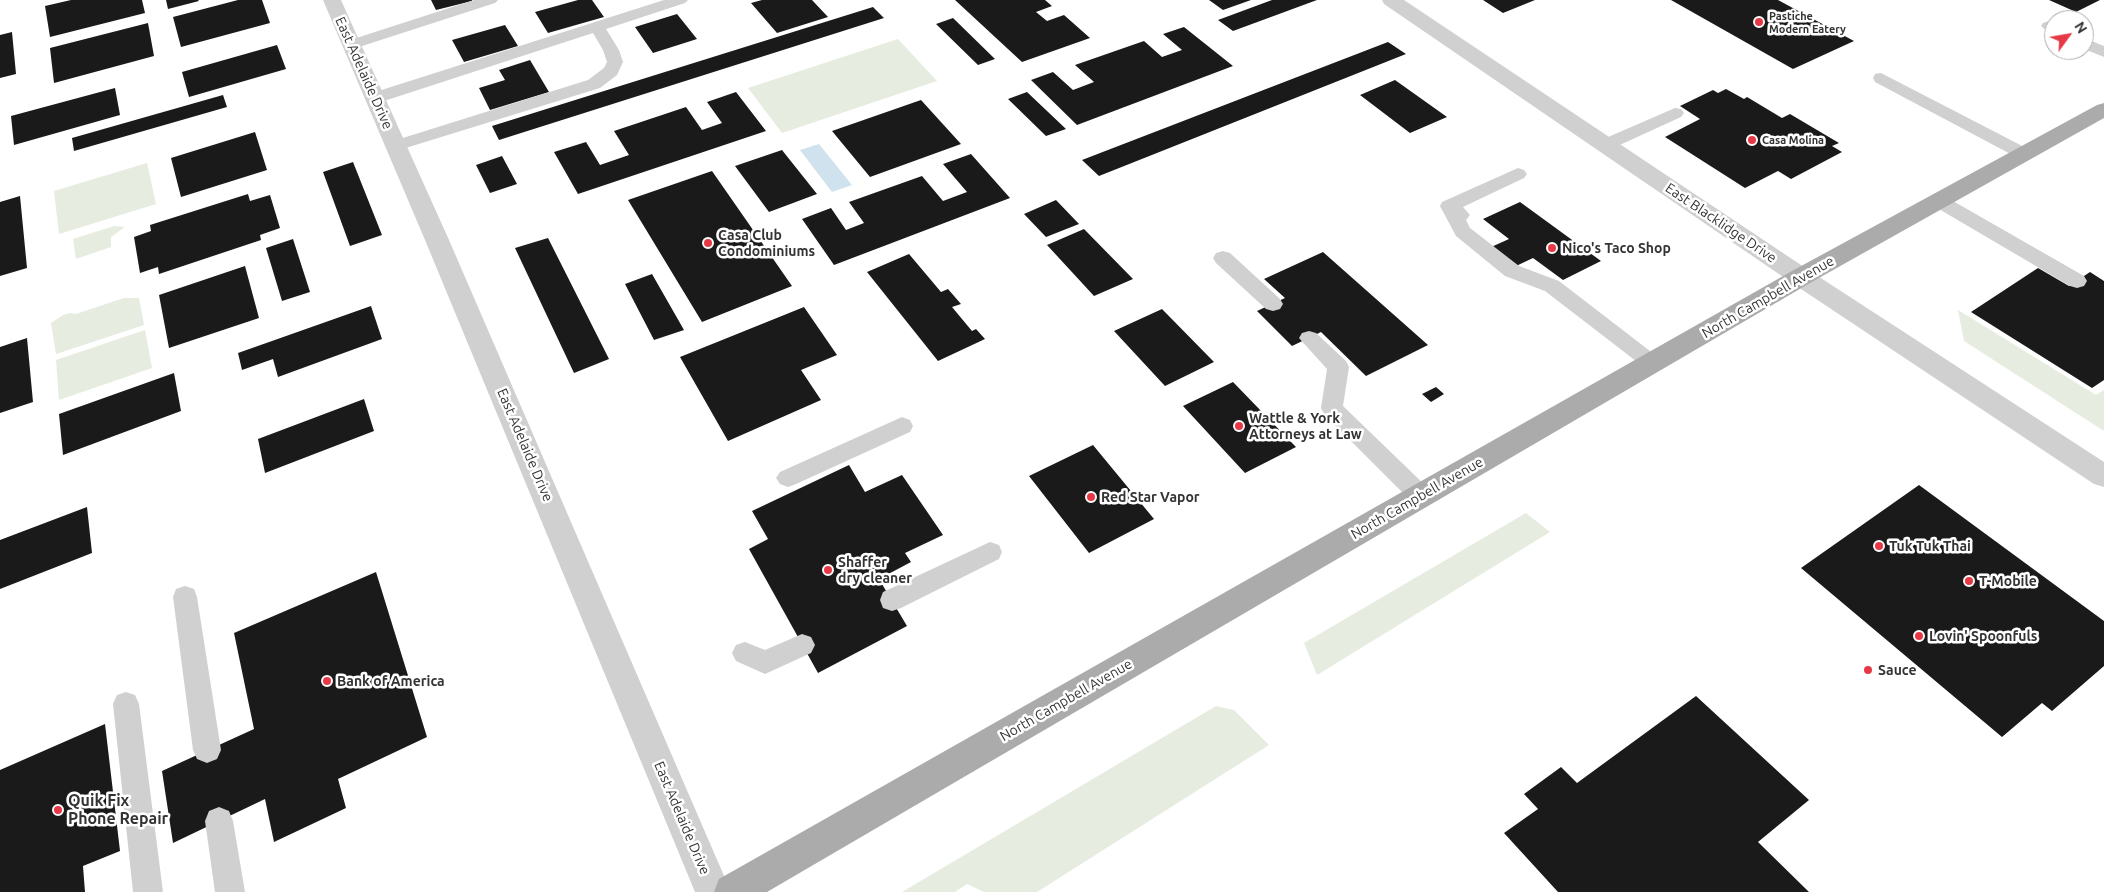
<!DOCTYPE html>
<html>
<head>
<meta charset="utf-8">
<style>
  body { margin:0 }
  #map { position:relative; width:2104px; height:892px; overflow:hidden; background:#fff; font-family:Ubuntu,sans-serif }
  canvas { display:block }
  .north { position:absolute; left:2044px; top:10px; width:50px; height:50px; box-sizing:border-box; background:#fff; border:1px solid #adadad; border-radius:50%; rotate:58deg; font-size:14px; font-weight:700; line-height:20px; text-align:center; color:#333 }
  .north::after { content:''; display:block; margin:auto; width:18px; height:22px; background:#e63946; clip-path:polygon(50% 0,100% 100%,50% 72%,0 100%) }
</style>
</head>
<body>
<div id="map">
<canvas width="2104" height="892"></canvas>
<div class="north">N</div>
</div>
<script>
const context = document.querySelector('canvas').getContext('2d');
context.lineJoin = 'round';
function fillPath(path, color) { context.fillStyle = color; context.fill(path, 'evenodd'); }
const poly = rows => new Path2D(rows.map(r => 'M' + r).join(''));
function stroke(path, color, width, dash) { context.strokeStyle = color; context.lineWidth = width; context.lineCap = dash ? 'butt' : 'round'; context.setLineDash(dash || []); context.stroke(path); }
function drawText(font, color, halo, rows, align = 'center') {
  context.font = font + ' Ubuntu,sans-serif'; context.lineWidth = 5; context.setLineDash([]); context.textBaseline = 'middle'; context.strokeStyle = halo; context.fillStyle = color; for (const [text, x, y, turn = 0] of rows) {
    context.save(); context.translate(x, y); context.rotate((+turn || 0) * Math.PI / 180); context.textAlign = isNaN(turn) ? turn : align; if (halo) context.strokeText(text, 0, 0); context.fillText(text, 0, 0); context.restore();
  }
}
const green = poly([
  [898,39,937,81,782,133,748,88],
  [147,163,156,204,59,234,54,191],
  [114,226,125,227,111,237,111,247,76,259,73,239],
  [124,298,139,298,144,325,56,354,51,323,63,315,70,313,76,314],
  [1958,310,2096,395,2104,390,2104,431,1964,341],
  [145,330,152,368,59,400,56,360],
  [1526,513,1550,532,1317,675,1304,643],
  [1216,706,1234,710,1269,745,1037,892,984,892,967,884,955,892,902,892]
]);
const water = poly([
  [819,144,852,185,832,192,800,150]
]);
const building = poly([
  [71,0,142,0,145,13,50,37,45,6],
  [166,0,198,0,199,1,168,9],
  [238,0,262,0,270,23,181,47,173,17],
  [431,0,472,0,472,1,436,10],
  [578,0,592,0,604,17,548,33,535,12],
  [762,0,812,0,828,17,777,33,751,3],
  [955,0,1045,0,1052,6,1036,12,1047,21,1064,15,1090,38,1022,62],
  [1209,0,1251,0,1223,10],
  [1272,0,1317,0,1233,31,1218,20],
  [1483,0,1535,0,1503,13],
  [1671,0,1778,0,1854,41,1793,69],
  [2049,0,2100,0,2076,12],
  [873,7,884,18,499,140,492,126],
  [677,14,697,39,653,53,635,27],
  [953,18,995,59,978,65,936,24],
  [148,23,154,56,54,83,50,48],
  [505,25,518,46,464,62,452,40],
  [1184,27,1233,66,1077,125,1031,80,1053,72,1073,90,1094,82,1075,65,1144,41,1162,57,1182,50,1163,34],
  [12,32,16,74,0,78,0,35],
  [1388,42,1406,54,1099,176,1082,160],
  [277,45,286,69,189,97,182,72],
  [530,60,549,92,490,110,479,88,505,80,499,70],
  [1395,80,1447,117,1410,133,1360,95],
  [115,88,120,115,14,145,11,116],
  [1726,89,1744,99,1747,97,1782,118,1790,114,1839,143,1832,146,1842,152,1791,179,1778,171,1745,188,1665,137,1700,119,1680,106,1713,90,1718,93],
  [736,92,766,131,578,194,554,152,586,142,600,165,629,155,614,131,686,107,702,130,722,123,707,102],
  [1027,92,1066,129,1046,136,1008,99],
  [223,95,227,107,74,151,72,138],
  [921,100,961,144,870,177,832,131],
  [255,132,267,170,181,197,171,158],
  [782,150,817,194,769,212,735,166],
  [971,154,1010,198,834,265,802,219,831,208,846,230,864,223,849,202,922,176,943,201,967,192,943,164],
  [502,156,517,184,490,193,476,165],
  [353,162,382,235,350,246,323,172],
  [712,171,792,286,702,322,628,200],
  [248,194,250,201,270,195,280,228,260,235,261,240,159,274,158,267,140,273,134,237,151,231,150,225],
  [20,196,27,268,0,276,0,202],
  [1056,200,1079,224,1046,237,1024,214],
  [1520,202,1601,261,1563,280,1533,258,1514,267,1489,248,1509,239,1483,219],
  [1084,229,1133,279,1094,296,1047,245],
  [548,238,609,359,574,373,515,248],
  [293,239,310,292,282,301,266,248],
  [1323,252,1428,345,1366,376,1321,332,1292,346,1257,311,1285,298,1264,279],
  [909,254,941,292,948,289,961,304,952,307,972,331,976,329,985,339,938,361,867,272],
  [245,266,259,318,169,348,159,295],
  [2038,268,2069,286,2090,272,2104,281,2104,380,2092,388,1971,312],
  [652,274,684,330,654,340,625,284],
  [371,306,382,339,278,377,273,359,242,370,238,353],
  [804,307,837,355,801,370,821,400,728,441,680,357],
  [1162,309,1214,362,1165,386,1114,331],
  [27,338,33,402,0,413,0,347],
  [174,373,181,411,63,455,59,414],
  [1233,382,1296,447,1245,473,1183,406],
  [1436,387,1444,394,1431,402,1422,394],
  [364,399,374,431,265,473,258,439],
  [1093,445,1154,519,1089,553,1029,476],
  [849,465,865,492,902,475,943,535,905,553,911,562,879,579,907,626,818,673,749,549,768,539,752,511],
  [1919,485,2104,621,2104,666,2052,711,2042,703,2002,737,1801,568],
  [87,507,92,553,0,589,0,540],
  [376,572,427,737,338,779,346,808,274,842,265,799,173,843,162,771,254,729,234,633],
  [1696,696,1809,800,1758,842,1809,892,1558,892,1504,833,1538,809,1524,794,1561,767,1577,783],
  [105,724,120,851,83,866,85,892,0,892,0,770]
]);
const service = poly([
  [474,0,498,0,495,3,356,48,344,48,342,45,344,42,474,0],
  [664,0,688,0,685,3,606,29,619,50,623,62,617,75,600,88,396,151,390,150,387,146,390,142,588,80,604,68,607,62,603,50,593,33,381,102,369,102,366,98,369,94,664,0],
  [2049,21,2054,22,2054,34,2048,32,2041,26,2043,23,2049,21],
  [2084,38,2104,46,2104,57,2084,49,2084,38],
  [1881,73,2030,150,2033,154,2030,158,2024,160,2018,158,1875,82,1873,78,1875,74,1881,73],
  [1675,108,1681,109,1684,113,1681,117,1611,149,1605,150,1599,149,1596,145,1599,141,1675,108],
  [1518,168,1524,170,1527,174,1524,178,1463,207,1470,215,1466,220,1470,228,1519,266,1559,281,1659,358,1663,363,1659,368,1652,371,1645,368,1545,291,1505,276,1456,236,1440,206,1442,202,1518,168],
  [1939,195,1946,197,2084,276,2087,281,2084,286,2077,288,2070,286,1932,205,1930,201,1932,197,1939,195],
  [1223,251,1230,253,1280,299,1283,304,1280,309,1273,311,1266,309,1216,263,1213,258,1216,253,1223,251],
  [1309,331,1316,333,1346,361,1349,367,1343,406,1429,489,1433,496,1429,503,1421,505,1413,503,1324,414,1321,408,1327,369,1299,338,1302,333,1309,331],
  [902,417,910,420,913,426,910,432,796,484,788,487,780,484,776,478,780,472,902,417],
  [990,542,999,545,1002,552,999,559,901,608,892,611,883,608,880,600,883,592,990,542],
  [185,586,194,589,197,597,221,750,217,759,207,763,197,759,193,750,173,597,176,589,185,586],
  [802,634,811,637,815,645,811,653,765,674,736,661,732,653,736,645,745,642,765,650,802,634],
  [126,692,135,695,139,704,163,892,133,892,113,704,117,695,126,692],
  [219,807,229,811,233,821,245,892,215,892,205,821,209,811,219,807]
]);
const minor = poly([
  [323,0,341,0,449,240,731,892,695,892,425,240,323,0],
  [1382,0,1404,0,1810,271,2104,462,2104,487,2094,484,1792,283,1384,4,1382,0]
]);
const primary = poly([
  [2104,103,2104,118,1810,283,767,892,714,892,719,879,1792,271,2097,105,2104,103]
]);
const markers = [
  [1759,22,5,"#e63946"],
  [1752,140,5,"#e63946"],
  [708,243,5,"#e63946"],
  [1552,248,5,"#e63946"],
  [1239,426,5,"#e63946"],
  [1091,497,5,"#e63946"],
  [1879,546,5,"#e63946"],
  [828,570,5,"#e63946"],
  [1969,581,5,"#e63946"],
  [1919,636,5,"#e63946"],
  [1868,670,5,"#e63946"],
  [327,681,5,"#e63946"],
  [58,810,5,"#e63946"]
];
const farPoinames = [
  ["Pastiche",1769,16],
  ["Modern Eatery",1769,29],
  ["Casa Molina",1762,140]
];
const streetNames = [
  ["East Adelaide Drive",364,73,66],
  ["East Blacklidge Drive",1721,223,34],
  ["North Campbell Avenue",1768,297,-30],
  ["East Adelaide Drive",525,445,67],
  ["North Campbell Avenue",1417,498,-30],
  ["North Campbell Avenue",1066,700,-30],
  ["East Adelaide Drive",682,818,67]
];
const poiNames = [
  ["Casa Club",718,235],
  ["Condominiums",718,251],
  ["Nico's Taco Shop",1562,248],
  ["Wattle & York",1249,418],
  ["Attorneys at Law",1249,434],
  ["Red Star Vapor",1101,497],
  ["Tuk Tuk Thai",1889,546],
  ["Shaffer",838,562],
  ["dry cleaner",838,578],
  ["T-Mobile",1979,581],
  ["Lovin' Spoonfuls",1929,636],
  ["Sauce",1878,670],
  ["Bank of America",337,681]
];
const nearPoinames = [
  ["Quik Fix",68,801],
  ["Phone Repair",68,819]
];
fillPath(green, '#e6ecdf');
fillPath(water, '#cfe2ee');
fillPath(building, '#1a1a1a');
fillPath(service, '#d0d0d0');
fillPath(minor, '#d0d0d0');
fillPath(primary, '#ababab');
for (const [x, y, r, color] of markers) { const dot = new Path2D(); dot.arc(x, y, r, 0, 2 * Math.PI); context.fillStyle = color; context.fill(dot); stroke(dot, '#fff', 2); }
drawText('bold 11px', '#333', '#fff', farPoinames, 'left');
drawText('14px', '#333', '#fff', streetNames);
drawText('bold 14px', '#333', '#fff', poiNames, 'left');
drawText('bold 16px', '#333', '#fff', nearPoinames, 'left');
</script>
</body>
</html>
